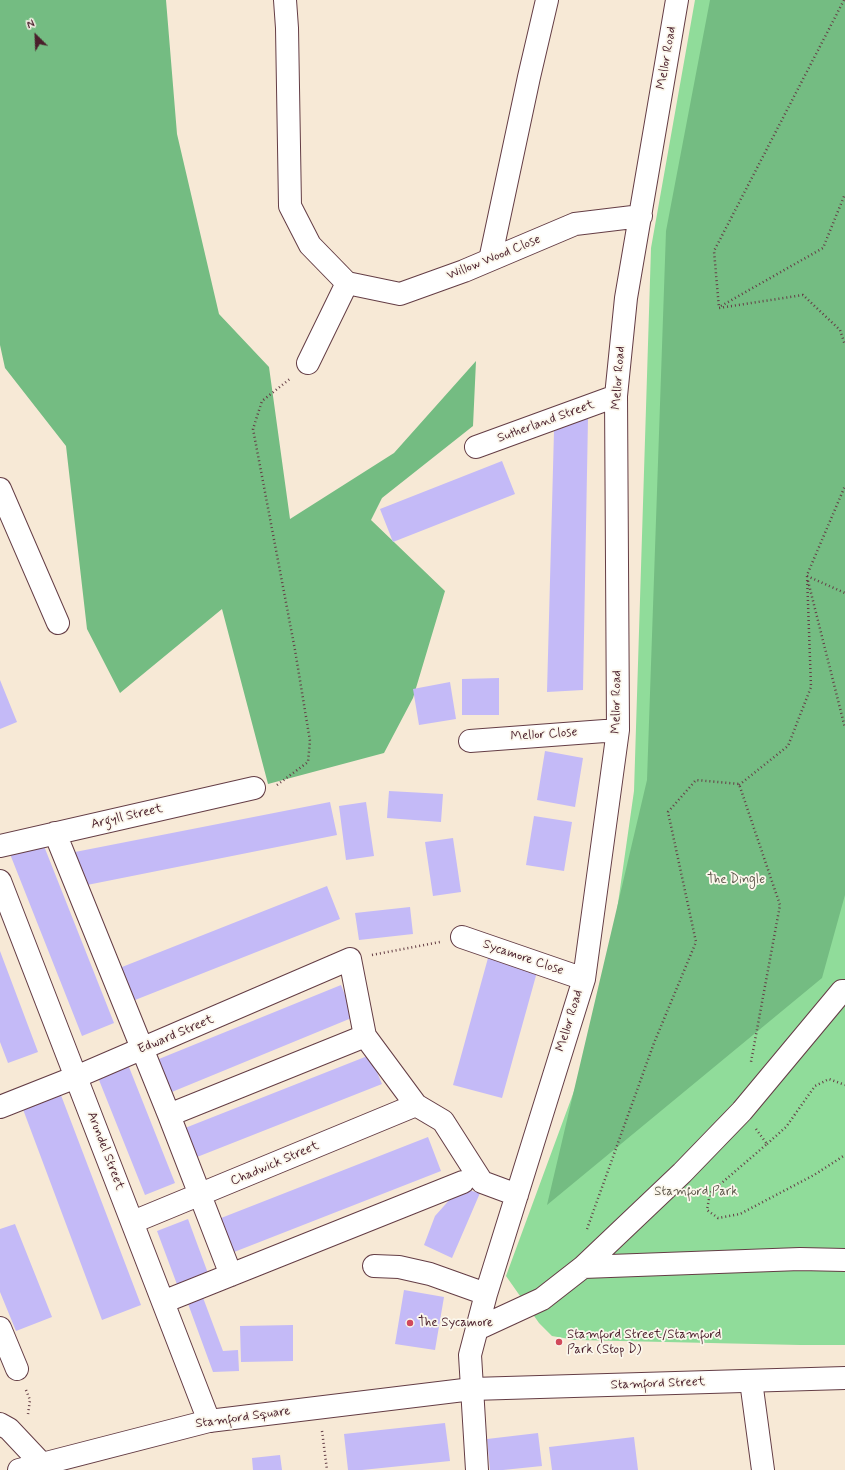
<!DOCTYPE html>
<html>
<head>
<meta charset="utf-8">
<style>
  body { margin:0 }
  #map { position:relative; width:845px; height:1470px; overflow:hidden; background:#f7e9d6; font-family:Mynerve,sans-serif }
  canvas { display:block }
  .north { position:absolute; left:16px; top:16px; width:40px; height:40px; -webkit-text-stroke:3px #fbf7ec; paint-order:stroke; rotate:336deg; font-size:11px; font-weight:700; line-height:16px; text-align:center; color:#4a1f2b }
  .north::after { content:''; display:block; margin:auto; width:14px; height:18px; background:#4a1f2b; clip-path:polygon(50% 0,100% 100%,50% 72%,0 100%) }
</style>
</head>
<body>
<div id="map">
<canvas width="845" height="1470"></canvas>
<div class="north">N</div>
</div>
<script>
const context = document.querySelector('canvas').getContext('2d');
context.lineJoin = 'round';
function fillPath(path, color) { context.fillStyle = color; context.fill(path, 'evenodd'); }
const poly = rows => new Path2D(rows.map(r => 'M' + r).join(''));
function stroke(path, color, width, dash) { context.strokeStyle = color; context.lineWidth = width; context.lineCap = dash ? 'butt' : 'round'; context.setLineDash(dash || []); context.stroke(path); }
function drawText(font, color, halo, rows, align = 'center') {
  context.font = font + ' Mynerve,sans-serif'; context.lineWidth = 3.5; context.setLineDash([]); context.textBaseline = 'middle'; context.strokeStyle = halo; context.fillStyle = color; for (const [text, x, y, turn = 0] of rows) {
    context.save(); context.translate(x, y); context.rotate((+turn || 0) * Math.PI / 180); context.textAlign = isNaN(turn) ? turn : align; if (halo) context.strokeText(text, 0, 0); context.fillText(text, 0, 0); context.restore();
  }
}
const green = poly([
  [695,0,845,0,845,1345,800,1345,575,1340,552,1336,539,1323,506,1276,602,1015,634,791,651,248]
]);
const forest = poly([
  [0,0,166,0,177,134,219,314,269,367,290,519,394,453,476,361,473,426,382,498,371,520,445,591,413,698,384,753,268,784,222,609,120,693,87,629,66,446,5,368,0,345],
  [710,0,845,0,845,895,822,978,547,1205,647,780,666,231]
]);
const building = poly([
  [588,418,583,690,547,692,554,431],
  [502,461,515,494,393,542,380,509],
  [499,678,499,715,462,715,462,679],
  [0,680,17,722,0,729],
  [450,682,456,719,419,725,413,689],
  [545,751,583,758,575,807,537,800],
  [389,791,443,794,441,822,387,818],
  [330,802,337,835,82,886,75,852],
  [366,802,374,856,346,860,339,806],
  [534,816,572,822,564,871,526,865],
  [453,838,461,892,433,896,425,842],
  [42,841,114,1023,82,1036,10,854],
  [327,886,340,919,130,1002,117,969],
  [410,907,413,934,359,940,355,913],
  [0,951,38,1052,8,1063,0,1042],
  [488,958,537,972,502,1098,453,1085],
  [341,985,354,1017,167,1094,154,1061],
  [370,1055,382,1084,192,1159,180,1130],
  [127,1062,175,1183,145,1195,97,1075],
  [59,1090,141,1305,102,1320,21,1104],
  [428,1137,441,1171,229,1254,216,1220],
  [460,1188,480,1193,452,1258,424,1245,435,1216],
  [188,1219,209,1276,178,1287,157,1231],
  [15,1224,52,1317,16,1331,0,1292,0,1229],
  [404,1290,444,1297,435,1350,395,1344],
  [202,1295,223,1351,238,1350,239,1371,213,1372,187,1301],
  [293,1325,293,1361,241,1362,240,1326],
  [445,1423,450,1461,362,1470,348,1470,344,1434],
  [538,1433,542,1466,503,1470,490,1470,487,1439],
  [634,1437,638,1470,552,1470,549,1447],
  [280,1455,282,1470,253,1470,252,1458]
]);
const path = poly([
  [844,0,714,251,719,308,803,295,840,330,845,345],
  [721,306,823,248,845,194],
  [807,576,845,593],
  [808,581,845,728],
  [277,785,308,762,310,741,295,650,253,429,262,401,291,378],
  [739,785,788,746,811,687,807,575,845,486],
  [372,955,440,942],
  [756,1129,767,1144,710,1193,707,1210,718,1218,740,1214,814,1175,845,1155],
  [767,1144,786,1127,815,1086,829,1079,845,1085],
  [587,1229,654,1043,696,942,668,812,696,780,739,784,780,905,751,1062],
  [26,1390,30,1400,28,1414],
  [322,1431,327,1470]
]);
const minor = poly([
  [285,0,287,28,290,206,310,245,347,283,400,294,464,271,575,224,641,216],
  [490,260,529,77,547,0],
  [308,363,347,283],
  [476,447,616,396],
  [0,489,58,623],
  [470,741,618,730],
  [55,833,169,1115,231,1275],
  [0,846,254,788],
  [0,881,209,1421],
  [462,937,584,979],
  [0,1107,76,1077,350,959,365,1036,416,1105,443,1121,482,1182,517,1195],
  [169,1115,365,1036],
  [133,1222,416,1105],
  [374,1266,399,1267,430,1274,486,1294],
  [583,1267,800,1259,845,1260],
  [163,1302,463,1182],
  [0,1328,17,1369],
  [477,1329,542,1299,583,1267,682,1173,742,1111,842,991,845,991],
  [0,1424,9,1429,41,1463],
  [477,1470,470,1355,486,1294,584,979,618,730,616,396,626,298,677,0]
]);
const major = poly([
  [751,1381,763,1470]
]);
const highway = poly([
  [19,1470,209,1421,472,1389,845,1378]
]);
const markers = [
  [410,1323,4,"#d1495b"],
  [559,1342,4,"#d1495b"]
];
const streetNames = [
  ["Mellor Road",667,58,-80],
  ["Willow Wood Close",494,258,-22],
  ["Mellor Road",619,378,-86],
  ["Sutherland Street",546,422,-20],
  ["Mellor Road",617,702,-89],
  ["Mellor Close",544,735,-4],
  ["Argyll Street",127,817,-13],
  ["Sycamore Close",523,958,19],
  ["Mellor Road",570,1021,-73],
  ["Edward Street",176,1035,-23],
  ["Arundel Street",105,1151,69],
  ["Chadwick Street",275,1164,-23],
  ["Stamford Street",658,1384,-2],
  ["Stamford Square",243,1418,-8]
];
const parkNames = [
  ["The Dingle",736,880],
  ["Stamford Park",696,1192]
];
const poiNames = [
  ["The Sycamore",418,1323],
  ["Stamford Street/Stamford",567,1335],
  ["Park (Stop D)",567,1350]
];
fillPath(green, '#90dc9a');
fillPath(forest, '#74bc82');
fillPath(building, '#c4baf7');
stroke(minor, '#643d45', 24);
stroke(major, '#643d45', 24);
stroke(highway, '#643d45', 24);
stroke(path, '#643d45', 2.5, [1, 3]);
stroke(minor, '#fff', 22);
stroke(major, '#fff', 22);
stroke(highway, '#fff', 22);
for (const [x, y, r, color] of markers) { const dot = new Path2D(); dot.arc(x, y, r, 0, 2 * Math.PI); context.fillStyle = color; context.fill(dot); stroke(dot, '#fbf7ec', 1.5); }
drawText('13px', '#4a1f2b', '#fbf7ec', streetNames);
drawText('13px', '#5f584c', '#fbf7ec', parkNames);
drawText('13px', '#4a1f2b', '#fbf7ec', poiNames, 'left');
</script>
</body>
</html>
